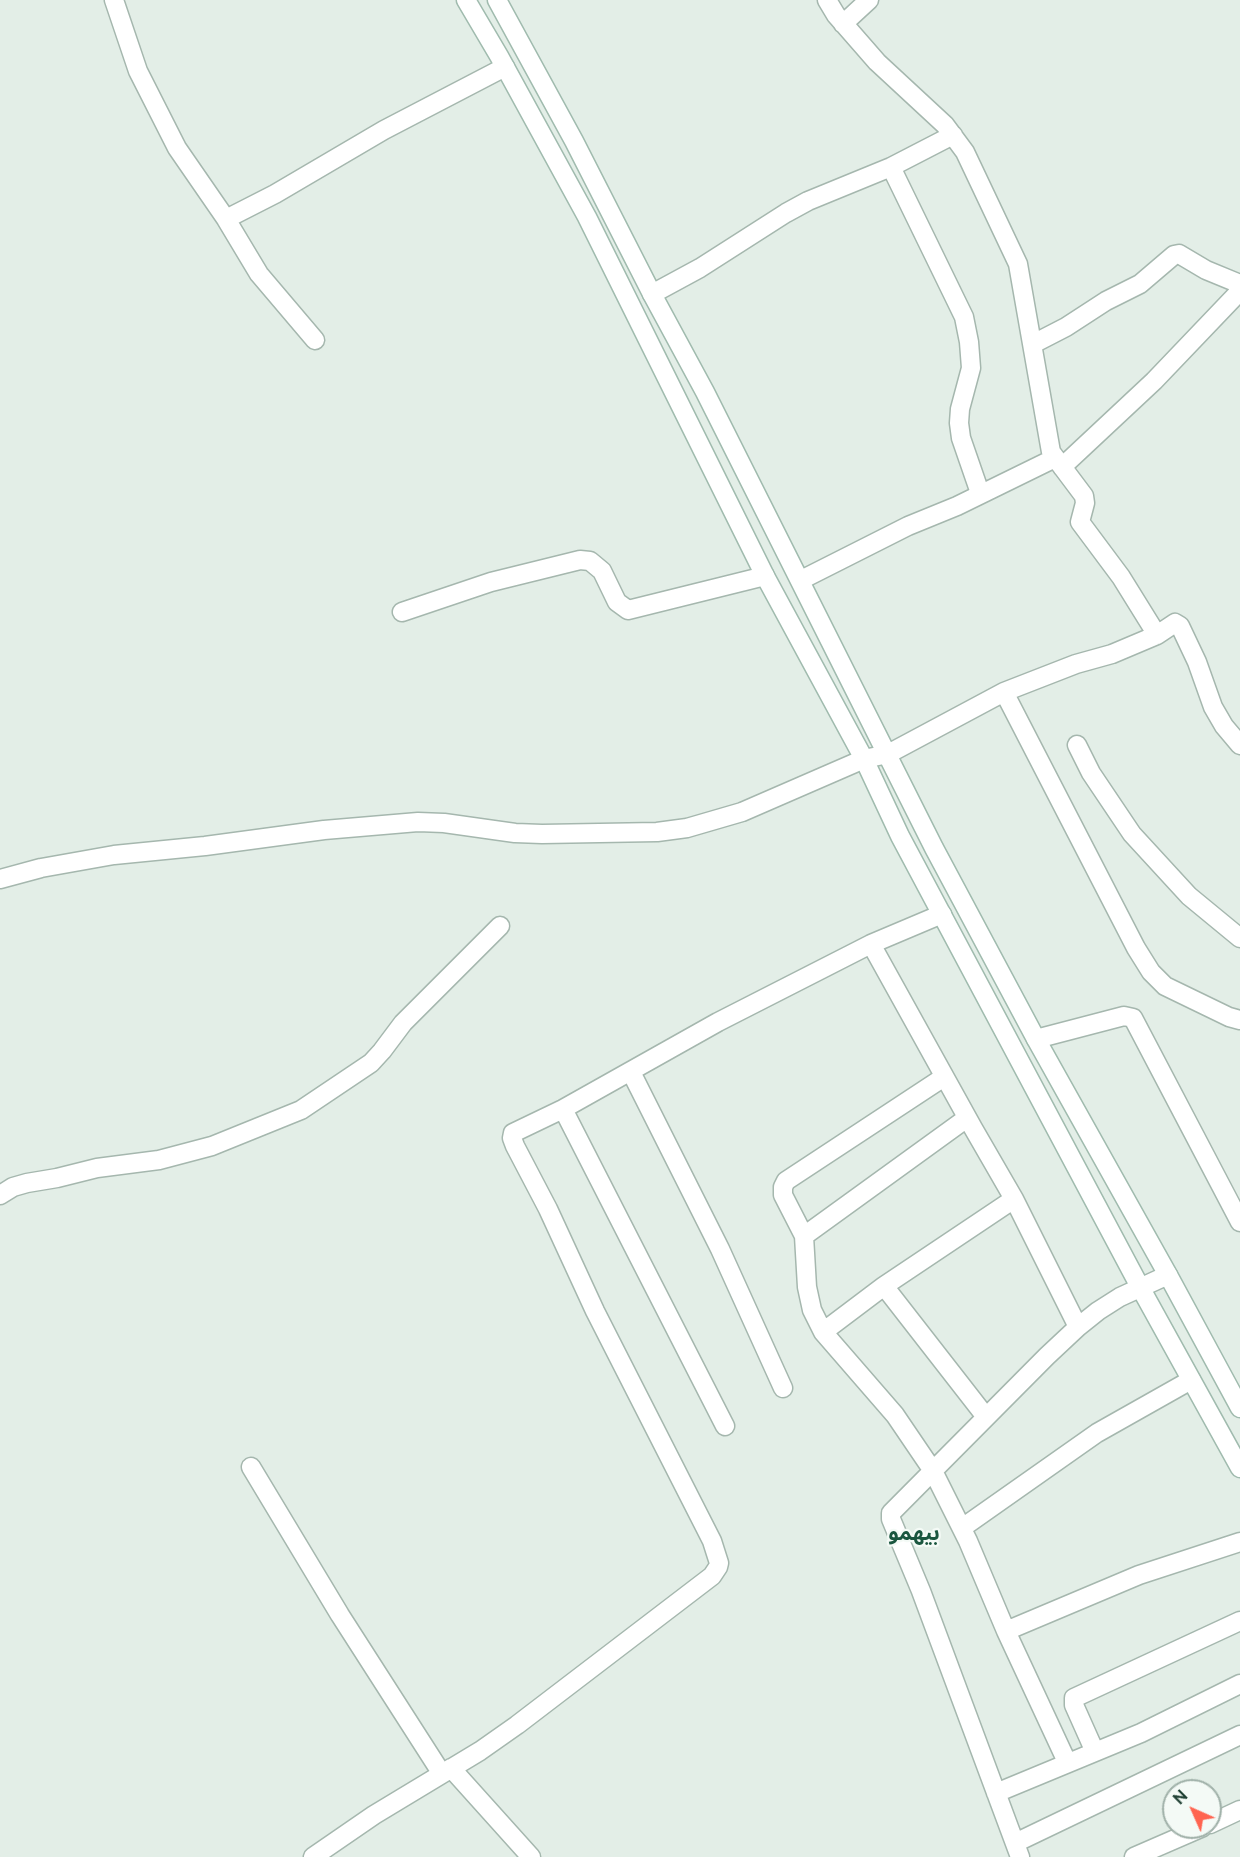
<!DOCTYPE html>
<html>
<head>
<meta charset="utf-8">
<style>
  body { margin:0 }
  #map { position:relative; width:1240px; height:1857px; overflow:hidden; background:#e3eee7; font-family:Raleway,sans-serif }
  canvas { display:block }
  .north { position:absolute; left:1162px; top:1779px; width:60px; height:60px; box-sizing:border-box; background:#f4faf6; border:2px solid #9fb0a8; border-radius:50%; rotate:315deg; font-size:16px; font-weight:700; line-height:24px; text-align:center; color:#204134 }
  .north::after { content:''; display:block; margin:auto; width:21px; height:27px; background:#ff6450; clip-path:polygon(50% 0,100% 100%,50% 72%,0 100%) }
</style>
</head>
<body>
<div id="map">
<canvas width="1240" height="1857"></canvas>
<div class="north">N</div>
</div>
<script>
const context = document.querySelector('canvas').getContext('2d');
context.lineJoin = 'round';
const poly = rows => new Path2D(rows.map(r => 'M' + r).join(''));
function stroke(path, color, width, dash) { context.strokeStyle = color; context.lineWidth = width; context.lineCap = dash ? 'butt' : 'round'; context.setLineDash(dash || []); context.stroke(path); }
function drawText(font, color, halo, rows, align = 'center') {
  context.font = font + ' Raleway,"Noto Sans Arabic",sans-serif'; context.lineWidth = 4.5; context.setLineDash([]); context.textBaseline = 'middle'; context.strokeStyle = halo; context.fillStyle = color; for (const [text, x, y, turn = 0] of rows) {
    context.save(); context.translate(x, y); context.rotate((+turn || 0) * Math.PI / 180); context.textAlign = isNaN(turn) ? turn : align; if (halo) context.strokeText(text, 0, 0); context.fillText(text, 0, 0); context.restore();
  }
}
const minor = poly([
  [114,0,138,71,177,148,226,219,259,274,315,340],
  [843,24,869,0],
  [891,167,964,317,969,342,971,368,960,409,959,423,961,438,980,493],
  [226,219,275,194,384,130,505,67],
  [652,294,700,268,786,213,808,201,891,167,953,135],
  [1033,344,1066,327,1106,301,1140,284,1174,255,1179,254,1206,270,1240,284],
  [1062,467,1154,381,1240,291],
  [801,580,908,526,957,506,1055,458],
  [402,612,491,582,580,560,590,561,602,571,617,602,628,610,765,576],
  [1157,635,1175,623,1180,626,1197,662,1213,707,1224,726,1240,745],
  [1004,692,1136,948,1151,972,1165,986,1229,1017,1240,1020],
  [1077,745,1091,773,1132,834,1189,896,1240,938],
  [0,879,41,868,114,855,205,846,324,830,418,822,444,823,515,833,542,834,657,832,687,828,742,812,864,759,888,754,1004,692,1076,664,1112,654,1157,635,1121,577,1080,522,1085,503,1084,496,1051,452,1018,264,965,152,945,125,877,62,836,15,827,0],
  [871,944,973,1128,1014,1199,1078,1327],
  [1036,1039,1124,1016,1133,1018,1240,1222],
  [631,1072,720,1249,783,1388],
  [944,1077,786,1181,783,1187,783,1195,804,1236,807,1287,812,1310,823,1332,895,1415,933,1471,968,1541,1006,1631,1067,1762],
  [563,1109,725,1426],
  [0,1195,13,1187,27,1183,57,1178,97,1168,159,1160,212,1146,301,1110,371,1063,382,1051,403,1023,500,926],
  [804,1236,967,1118],
  [884,1286,986,1417],
  [823,1332,884,1286,1014,1199],
  [251,1467,340,1615,442,1774],
  [962,1528,1097,1433,1191,1380],
  [1006,1631,1139,1575,1240,1542],
  [1095,1752,1074,1705,1074,1698,1240,1621],
  [451,1768,531,1857],
  [996,1793,1141,1733,1240,1684],
  [1210,1824,1240,1810],
  [1015,1843,1240,1735],
  [313,1857,374,1815,480,1751,517,1725,712,1576,718,1567,719,1563,712,1541,595,1311,548,1209,515,1146,512,1138,513,1133,563,1109,718,1022,871,944,942,914],
  [1020,1857,921,1591,891,1519,891,1513,1047,1356,1078,1327,1098,1311,1120,1297,1168,1275],
  [1134,1857,1203,1827]
]);
const secondary = poly([
  [466,0,499,56,587,217,765,576,864,759,900,836,1140,1287,1240,1468],
  [497,0,574,141,652,294,705,392,934,848,1036,1039,1168,1275,1240,1408]
]);
const quarterNames = [
  ["بيهمو",914,1534]
];
stroke(minor, '#a5b7ae', 21);
stroke(secondary, '#a0bbae', 21);
stroke(minor, '#fff', 18);
stroke(secondary, '#fff', 18);
drawText('bold 21px', '#1a563f', '#f4faf6', quarterNames);
</script>
</body>
</html>
